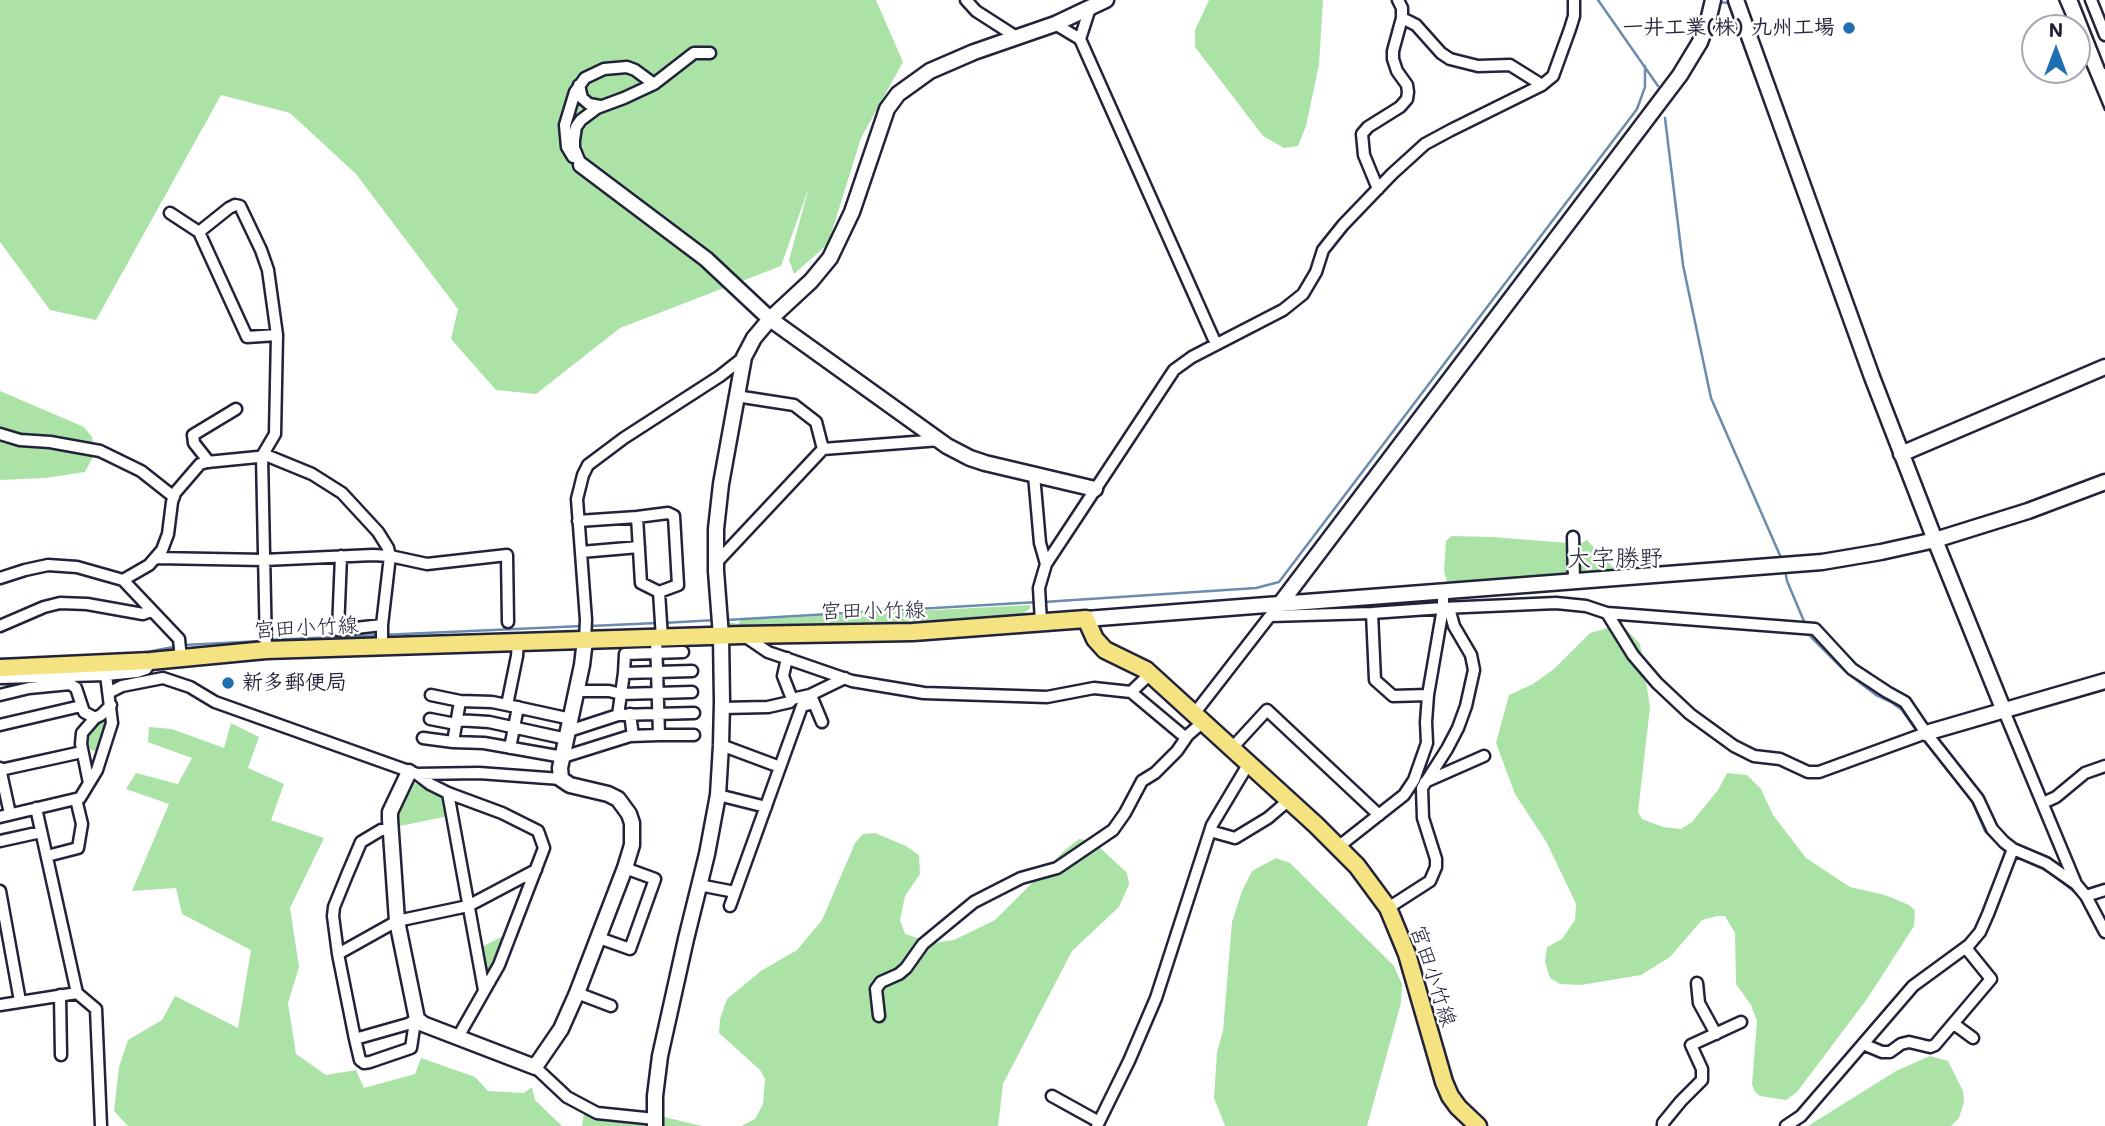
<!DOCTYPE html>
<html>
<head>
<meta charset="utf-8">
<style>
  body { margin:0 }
  #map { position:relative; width:2105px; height:1126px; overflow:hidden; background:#fff; font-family:Mali,sans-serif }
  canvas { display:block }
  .north { position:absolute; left:2021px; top:14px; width:70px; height:70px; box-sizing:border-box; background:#fff; border:2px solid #a7a7b1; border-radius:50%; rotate:0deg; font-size:19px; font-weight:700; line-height:28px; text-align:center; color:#22223b }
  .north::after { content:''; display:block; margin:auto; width:24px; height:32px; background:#1f6fb2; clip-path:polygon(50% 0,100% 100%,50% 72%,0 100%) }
</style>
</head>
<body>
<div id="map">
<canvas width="2105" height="1126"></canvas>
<div class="north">N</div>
</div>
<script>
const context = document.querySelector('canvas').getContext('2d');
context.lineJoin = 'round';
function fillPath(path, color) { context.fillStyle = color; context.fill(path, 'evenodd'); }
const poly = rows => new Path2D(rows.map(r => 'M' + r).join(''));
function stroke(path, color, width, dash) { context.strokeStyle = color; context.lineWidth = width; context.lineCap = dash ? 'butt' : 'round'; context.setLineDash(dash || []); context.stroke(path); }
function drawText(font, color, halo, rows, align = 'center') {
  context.font = font + ' Mali,"Klee One",sans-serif'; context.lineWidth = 5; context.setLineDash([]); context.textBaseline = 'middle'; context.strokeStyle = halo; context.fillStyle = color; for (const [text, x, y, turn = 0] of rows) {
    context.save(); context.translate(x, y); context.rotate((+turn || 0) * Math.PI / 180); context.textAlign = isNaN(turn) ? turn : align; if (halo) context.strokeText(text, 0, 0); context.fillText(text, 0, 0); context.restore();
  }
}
const green = poly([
  [0,0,876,0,903,62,861,138,828,244,794,274,789,260,809,187,781,266,620,328,536,394,496,390,451,339,458,309,356,174,290,113,221,95,96,320,50,310,0,242],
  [1209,0,1323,0,1319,65,1306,126,1298,146,1284,148,1263,136,1195,47,1195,30],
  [0,391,84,427,92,437,94,455,85,472,45,478,0,480],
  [1451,536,1493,537,1567,543,1568,573,1447,582,1444,570,1446,541],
  [1587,540,1615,569,1579,572,1577,546],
  [1030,605,1030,609,1018,617,954,626,733,630,728,626,728,622,738,624,741,620],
  [1608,628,1626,629,1640,644,1650,707,1638,812,1642,819,1663,827,1681,829,1692,822,1718,790,1727,773,1747,775,1761,789,1773,815,1806,858,1850,887,1885,895,1909,905,1915,910,1914,926,1867,999,1797,1092,1786,1100,1760,1096,1755,1092,1752,1084,1757,1021,1751,1005,1736,984,1735,933,1725,916,1717,916,1702,920,1670,957,1641,975,1581,985,1560,984,1550,978,1545,962,1547,947,1562,939,1575,920,1576,904,1547,843,1515,794,1496,743,1509,695,1533,684,1554,669,1590,633],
  [101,719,107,722,99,750,93,751,85,744,84,736],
  [231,723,259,737,248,768,284,784,271,820,324,838,290,908,299,967,288,1003,296,1054,326,1075,356,1070,364,1088,415,1074,421,1058,475,1077,488,1091,524,1093,532,1087,535,1100,562,1126,128,1126,114,1111,119,1067,128,1040,162,1020,175,996,238,1028,251,950,182,914,176,888,132,891,169,804,126,789,136,773,178,784,192,758,148,742,149,727,172,729,224,748],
  [415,783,442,794,446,798,449,816,395,827,394,814,408,784],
  [875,833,906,846,919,855,920,874,905,896,900,920,905,934,933,943,954,940,995,920,1064,851,1079,839,1094,842,1127,873,1129,884,1119,907,1072,951,1003,1084,998,1126,741,1126,755,1119,763,1104,765,1079,760,1070,719,1033,720,1019,727,999,761,971,797,950,822,920,855,843,863,834],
  [1276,858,1290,863,1394,966,1402,984,1401,1003,1367,1126,1225,1126,1214,1098,1217,1052,1223,1031,1232,922,1242,891,1252,871],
  [507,934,488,979,484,979,478,949],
  [1930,1056,1948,1061,1963,1091,1964,1102,1959,1118,1951,1126,1808,1126,1896,1071],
  [591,1109,639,1111,702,1126,582,1126,584,1112]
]);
const stream = poly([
  [1598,0,1658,86],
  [1719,2,1728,3,1776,133],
  [1665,118,1683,265,1711,398,1782,560],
  [1785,570,1787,581,1806,626],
  [1044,602,1256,588,1279,582,1637,109,1645,87,1645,66],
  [726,620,1038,602],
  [663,623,716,620],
  [590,626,657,623],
  [1809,632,1811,637,1846,672,1876,695,1891,702,1902,710,1918,733],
  [268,640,583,626],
  [136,654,184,645,262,641],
  [0,659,63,657],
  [1922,738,1972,801,1985,831,2007,853],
  [2013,855,2048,871,2081,897]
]);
const street = poly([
  [966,0,976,11,1018,38],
  [2091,0,2105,35],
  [1402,18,1416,25,1441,53,1450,59,1478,66,1510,65,1542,85],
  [1055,24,1080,39,1216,344],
  [1080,39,1090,8],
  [579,85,582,98,589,104,600,106],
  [573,157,567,147,565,125,575,92,585,78,604,69,627,67,635,70,654,84],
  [581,165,574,148,574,140,576,127,581,120,597,108,624,98,654,84,694,53,710,53],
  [1378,189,1364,155,1362,134,1368,127,1400,107,1407,99,1408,92,1407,85,1397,71,1393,59,1393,51,1402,18,1402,8,1398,0],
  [170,213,199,232,229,208,235,205,240,206,261,250,268,270,277,335,275,434,262,456,266,650],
  [199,232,247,337,277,335],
  [736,396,794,405,816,422,823,449,940,440],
  [0,434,20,440,50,442,100,451,141,471,174,497],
  [209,462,194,443,193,435,236,409],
  [1034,475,1040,543,1046,564],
  [637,517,668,513,674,516,678,585,659,592],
  [578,521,637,517,641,583,659,592,662,638],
  [1573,537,1574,580],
  [581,552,639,547],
  [341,556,338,630,382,625],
  [156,558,264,560,373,555,390,556,427,564,507,555,508,622],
  [716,563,823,449],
  [0,578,25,570,48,565,77,567,123,580,179,639,181,659],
  [123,580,149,565,162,550,168,534,172,502,175,493,200,464,207,462,268,456,312,474,342,493,378,532,388,548,390,556,382,625,382,645],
  [1443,591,1443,608,1556,603,1586,606,1607,613,1815,629,1852,669,1887,692,1905,702,1926,733,1978,799,1992,829,2004,842,2013,849,2046,863,2076,884,2086,896,2105,932],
  [1372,613,1375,680,1393,696,1428,695],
  [1607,613,1633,655,1657,683,1690,714,1734,746,1754,756,1780,759,1808,772,1819,772,1926,733],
  [1041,622,1039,588,1046,564,1174,370,1192,357,1283,310,1303,294,1316,272,1323,250,1343,225,1392,174,1425,144,1451,130,1542,85,1553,76,1570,29,1574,16,1574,0],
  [0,626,44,607,60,603,87,604,143,614,151,611],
  [743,635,768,652,852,681,924,693,1047,697,1094,688,1131,692,1150,674],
  [585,640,586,620,577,499,583,475,588,465,624,438,720,376,744,357],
  [518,642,517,656,507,705,571,719],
  [683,652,625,654,624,673,692,671],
  [787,658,783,676,792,699,810,695,845,678],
  [0,678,106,675,137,672,146,669,151,661],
  [577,691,609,691,621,694,692,692],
  [110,692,122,686,163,678,190,687,215,702,417,774,479,773,561,779],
  [1131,692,1186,738],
  [0,695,29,688,70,684,76,688,84,712,95,718],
  [431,695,460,701],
  [812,698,822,722],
  [507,705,492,702,460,701,453,742,484,743,563,757,630,736,659,735,656,638],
  [722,708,768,707,790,702,792,699],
  [2004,711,2076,884],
  [630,714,633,736],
  [1194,714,1270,616,1372,613,1443,608,1428,695,1426,722,1427,743,1414,780,1404,795,1338,847],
  [618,715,624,673],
  [430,719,456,724],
  [457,720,489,722,567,739],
  [0,725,81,706],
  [569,731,618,715,694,713],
  [659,735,694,735],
  [423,738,453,742],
  [721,745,780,767],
  [510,748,518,707],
  [1232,748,1267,710,1379,815],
  [0,768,10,814],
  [0,770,82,752],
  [417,774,430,784,448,793,502,813,538,831,544,848,499,965,458,1037],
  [1425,782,1484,756],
  [89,783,81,744,82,733,95,718,101,715,111,705],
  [448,793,484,990],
  [718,795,766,807],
  [2043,803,2056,797,2085,773,2105,766],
  [36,808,77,993,96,1009,101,1126],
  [0,817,80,798,97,770,112,723,106,675],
  [390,830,381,830,361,842,347,875,334,907,333,916,338,954,355,1039,408,1024,417,1019],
  [1210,831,1235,838,1268,818,1289,800],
  [0,841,41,832],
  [47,856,78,848,82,824,76,799],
  [699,885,735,892],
  [0,891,20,1001],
  [2086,896,2105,890],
  [730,906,802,706,814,703],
  [1388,908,1430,881,1436,867,1436,859,1423,818,1422,788,1447,749,1458,728,1466,706,1474,670,1471,655,1454,626,1449,608],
  [599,938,630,949,655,879,625,868],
  [338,954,397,921,468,906,536,870],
  [1697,983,1699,1003,1716,1034],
  [577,993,611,1006],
  [60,995,61,1055],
  [0,1005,77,993],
  [879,1016,876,989,881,982,899,974,906,968,923,944,974,902,1021,878,1057,868,1113,830,1125,813,1142,781,1155,773,1177,751,1188,735,1203,722],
  [1954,1024,1973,1038],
  [355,1039,360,1060,364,1063,370,1062,411,1048,414,1028,417,1019],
  [1863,1044,1882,1052,1890,1052,1901,1044,1909,1042,1930,1047,1935,1045,1991,979,1966,948],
  [535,1067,567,1097,597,1113,655,1119],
  [1052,1096,1099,1122],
  [1097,1126,1129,1061,1156,998,1212,825,1249,763],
  [1663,1126,1663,1123,1681,1101,1702,1080,1702,1069,1691,1045,1741,1022],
  [1786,1126,1801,1116,1913,986,1969,945,1980,932,1988,914,2013,849]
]);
const secondary = poly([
  [1736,0,1872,377,1935,540,2004,711],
  [581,165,706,259,770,319,947,446,970,458,985,463,1095,489],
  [1901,454,2105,367],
  [1280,604,1680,75,1700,42,1708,21,1713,0],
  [1086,619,1822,562,1881,552,1935,540,2028,511,2105,482],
  [1926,733,2105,681],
  [409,772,390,812,390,819,397,921,417,1019,423,1024,535,1067,561,1029,577,993,625,868,632,845,632,823,629,814,618,799,608,794,570,785,561,779,560,768,582,665,585,640],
  [655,1126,655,1096,660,1056,686,939,707,854,718,795,721,745,722,702,721,636,716,571,716,529,721,484,744,357,754,338,770,319,811,281,830,258,852,212,887,109,898,94,930,71,974,52,1055,24,1106,0]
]);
const primary = poly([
  [0,668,151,661,266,650,742,635,913,632,1086,619,1095,639,1105,650,1146,670,1316,825,1357,866,1388,908,1407,954,1444,1082,1450,1096,1458,1107,1478,1126]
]);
const rail = poly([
  [2059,0,2071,28],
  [2078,0,2105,68],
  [2077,43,2105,110]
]);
const markers = [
  [1849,28,7,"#1f6fb2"],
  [228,683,7,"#1f6fb2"]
];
const poiNames = [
  ["一井工業(株) 九州工場",1835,28],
  ["新多郵便局",242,683,"left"]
];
const streetNames = [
  ["宮田小竹線",873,611,-1],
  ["宮田小竹線",306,628,-3],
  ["宮田小竹線",1433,976,72]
];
const quarterNames = [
  ["大字勝野",1615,559]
];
fillPath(green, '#abe3a7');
stroke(stream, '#6a8cad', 2.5);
stroke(street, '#22223b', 15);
stroke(secondary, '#22223b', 19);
stroke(primary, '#22223b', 21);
stroke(street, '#fff', 10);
stroke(secondary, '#fff', 14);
stroke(primary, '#f5e382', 16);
stroke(rail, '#22223b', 2.5);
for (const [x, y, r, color] of markers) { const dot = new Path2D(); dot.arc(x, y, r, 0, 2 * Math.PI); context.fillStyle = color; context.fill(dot); stroke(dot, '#fff', 2.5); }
drawText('bold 21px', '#22223b', '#fff', poiNames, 'right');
drawText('21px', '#22223b', '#fff', streetNames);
drawText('24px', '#22223b', '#fff', quarterNames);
</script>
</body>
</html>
